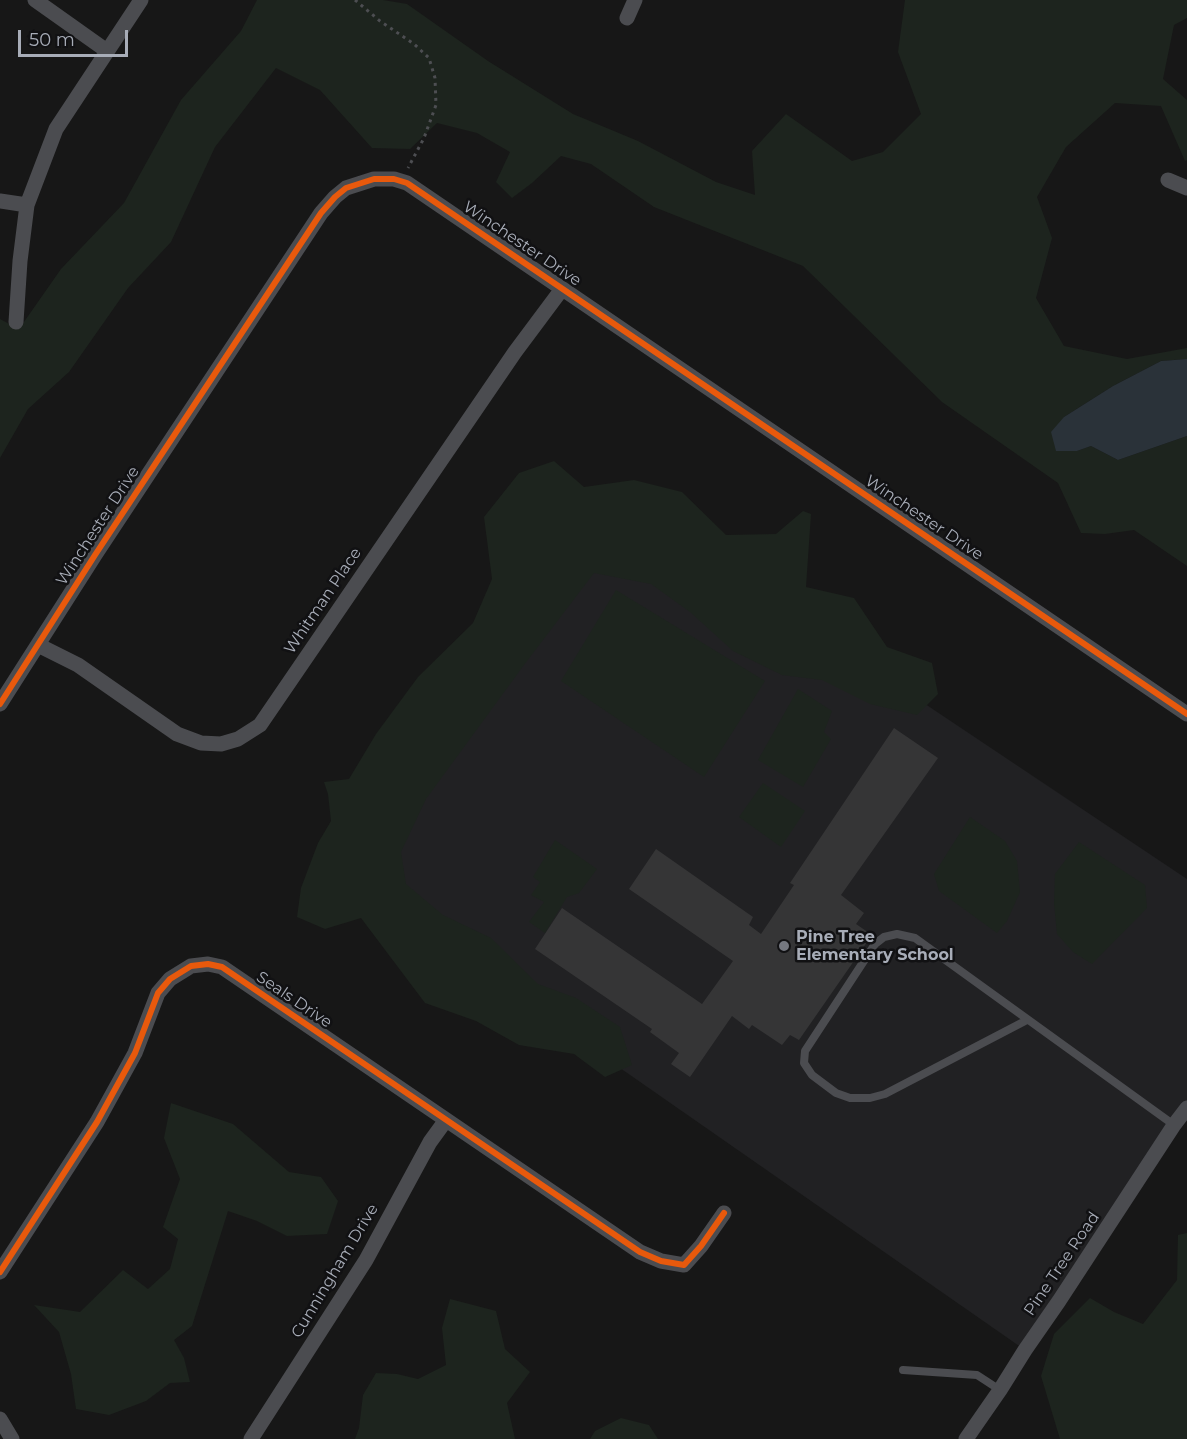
<!DOCTYPE html>
<html>
<head>
<meta charset="utf-8">
<style>
  body { margin:0 }
  #map { position:relative; width:1187px; height:1439px; overflow:hidden; background:#171717; font-family:Montserrat,sans-serif }
  canvas { display:block }
  .scale { position:absolute; left:18px; top:30px; width:110px; height:27px; box-sizing:border-box; border:3px solid #a8adb8; border-top:0; padding-left:8px; font-size:18px; line-height:21px; white-space:nowrap; color:#a8adb8; -webkit-text-stroke:4px #111113; paint-order:stroke }
</style>
</head>
<body>
<div id="map">
<canvas width="1187" height="1439"></canvas>
<div class="scale">50 m</div>
</div>
<script>
const context = document.querySelector('canvas').getContext('2d');
context.lineJoin = 'round';
function fillPath(path, color) { context.fillStyle = color; context.fill(path, 'evenodd'); }
const poly = rows => new Path2D(rows.map(r => 'M' + r).join(''));
function stroke(path, color, width, dash) { context.strokeStyle = color; context.lineWidth = width; context.lineCap = dash ? 'butt' : 'round'; context.setLineDash(dash || []); context.stroke(path); }
function drawText(font, color, halo, rows, align = 'center') {
  context.font = font + ' Montserrat,sans-serif'; context.lineWidth = 5; context.setLineDash([]); context.textBaseline = 'middle'; context.strokeStyle = halo; context.fillStyle = color; for (const [text, x, y, turn = 0] of rows) {
    context.save(); context.translate(x, y); context.rotate((+turn || 0) * Math.PI / 180); context.textAlign = isNaN(turn) ? turn : align; if (halo) context.strokeText(text, 0, 0); context.fillText(text, 0, 0); context.restore();
  }
}
const built = poly([
  [605,490,1187,879,1187,1108,1025,1350,353,882]
]);
const green = poly([
  [257,0,383,0,407,4,488,61,573,114,638,141,716,182,755,195,752,151,786,114,852,161,883,152,921,114,898,52,905,0,1187,0,1187,18,1174,25,1163,79,1187,100,1187,160,1185,161,1161,106,1115,103,1066,147,1037,197,1052,238,1036,298,1064,346,1127,359,1187,348,1187,359,1161,361,1113,386,1064,417,1077,451,1091,446,1118,460,1187,436,1187,566,1134,530,1105,534,1081,533,1058,483,942,402,803,266,654,207,591,164,561,156,532,183,512,198,496,182,510,152,477,133,437,123,410,149,372,148,320,90,276,68,215,147,171,242,128,288,69,372,28,409,0,458,0,319,19,329,61,269,124,203,181,100,241,31],
  [554,461,584,487,634,480,682,492,726,535,776,534,803,511,811,514,806,587,854,598,887,647,932,663,938,694,917,715,870,704,822,680,782,675,733,651,690,612,651,584,594,573,524,665,426,799,401,852,406,884,443,915,491,938,538,984,576,998,620,1027,632,1065,605,1077,574,1054,519,1045,476,1021,425,1003,361,918,325,929,297,917,301,888,318,843,331,821,328,794,324,782,349,779,376,734,418,677,473,623,492,579,484,517,519,473],
  [616,590,765,681,704,777,561,681],
  [798,689,832,711,824,732,831,739,803,787,758,760],
  [763,783,805,811,781,847,739,817],
  [970,817,1005,841,1017,861,1020,892,1007,921,997,933,939,891,934,874],
  [555,840,597,869,579,893,567,897,545,933,529,922,544,902,531,895,540,882,533,877],
  [1079,842,1145,885,1147,908,1092,964,1073,952,1057,934,1054,903,1055,874],
  [171,1103,233,1124,289,1172,321,1177,338,1201,327,1234,287,1236,257,1221,228,1211,192,1326,174,1340,184,1358,190,1382,170,1383,146,1401,109,1415,76,1409,71,1374,59,1332,34,1305,80,1312,123,1270,148,1289,170,1269,178,1239,163,1227,180,1179,164,1138],
  [1187,1233,1187,1439,1060,1439,1041,1376,1054,1334,1090,1298,1114,1312,1143,1324,1177,1280,1178,1235],
  [450,1299,496,1311,505,1349,530,1372,507,1403,515,1439,355,1439,359,1428,363,1395,376,1373,397,1374,418,1379,446,1365,442,1328],
  [621,1418,649,1425,658,1439,590,1439,595,1431]
]);
const water = poly([
  [1187,359,1187,436,1118,460,1091,446,1077,451,1056,451,1051,432,1064,417,1113,386,1161,361]
]);
const building = poly([
  [894,728,938,758,841,895,864,913,856,924,872,935,799,1040,790,1035,782,1045,752,1025,749,1029,732,1016,690,1077,671,1064,679,1053,650,1032,652,1029,535,949,562,908,702,1004,733,961,629,889,656,849,753,917,749,925,761,934,794,885,790,883]
]);
const path = poly([
  [355,0,380,21,414,44,429,58,435,78,436,105,424,138,408,168]
]);
const service = poly([
  [1027,1020,885,1094,870,1098,850,1098,836,1093,812,1075,804,1063,805,1051,875,944,884,937,897,934,915,938,1174,1125],
  [903,1370,977,1375,1000,1390]
]);
const minor = poly([
  [35,0,107,51],
  [627,18,635,0],
  [1168,180,1187,188],
  [0,201,27,205],
  [16,322,20,261,27,205,56,129,141,0],
  [38,645,78,665,177,734,201,743,221,744,238,739,260,725,515,352,562,289],
  [0,704,95,555,321,213,335,197,346,188,374,179,394,179,407,183,1187,714],
  [0,1272,97,1122,135,1053,158,993,170,979,191,966,208,964,222,967,640,1252,661,1261,684,1265,701,1246,724,1213],
  [0,1419,12,1439],
  [251,1439,366,1260,430,1142,446,1120],
  [966,1439,1000,1390,1025,1350,1059,1301,1174,1125,1187,1108]
]);
const cycleway = poly([
  [0,704,95,555,321,213,335,197,346,188,374,179,394,179,407,183,1187,714],
  [0,1272,97,1122,135,1053,158,993,170,979,191,966,208,964,222,967,640,1252,661,1261,684,1265,701,1246,724,1213]
]);
const markers = [
  [784,946,6,"#757880"]
];
const streetNames = [
  ["Winchester Drive",522,244,34],
  ["Winchester Drive",924,518,34],
  ["Winchester Drive",98,526,-57],
  ["Whitman Place",323,601,-56],
  ["Seals Drive",294,1000,34],
  ["Pine Tree Road",1062,1264,-56],
  ["Cunningham Drive",335,1271,-59]
];
const poiNames = [
  ["Pine Tree",796,937],
  ["Elementary School",796,955]
];
fillPath(built, '#212123');
fillPath(green, '#1d241e');
fillPath(water, '#2a3239');
fillPath(building, '#353536');
stroke(path, '#4d4e52', 3, [3, 4.5]);
stroke(service, '#4b4c50', 8);
stroke(minor, '#4b4c50', 15);
stroke(cycleway, '#e8590c', 6);
for (const [x, y, r, color] of markers) { const dot = new Path2D(); dot.arc(x, y, r, 0, 2 * Math.PI); context.fillStyle = color; context.fill(dot); stroke(dot, '#111113', 2); }
drawText('16px', '#a8adb8', '#111113', streetNames);
drawText('bold 16px', '#a8adb8', '#111113', poiNames, 'left');
</script>
</body>
</html>
